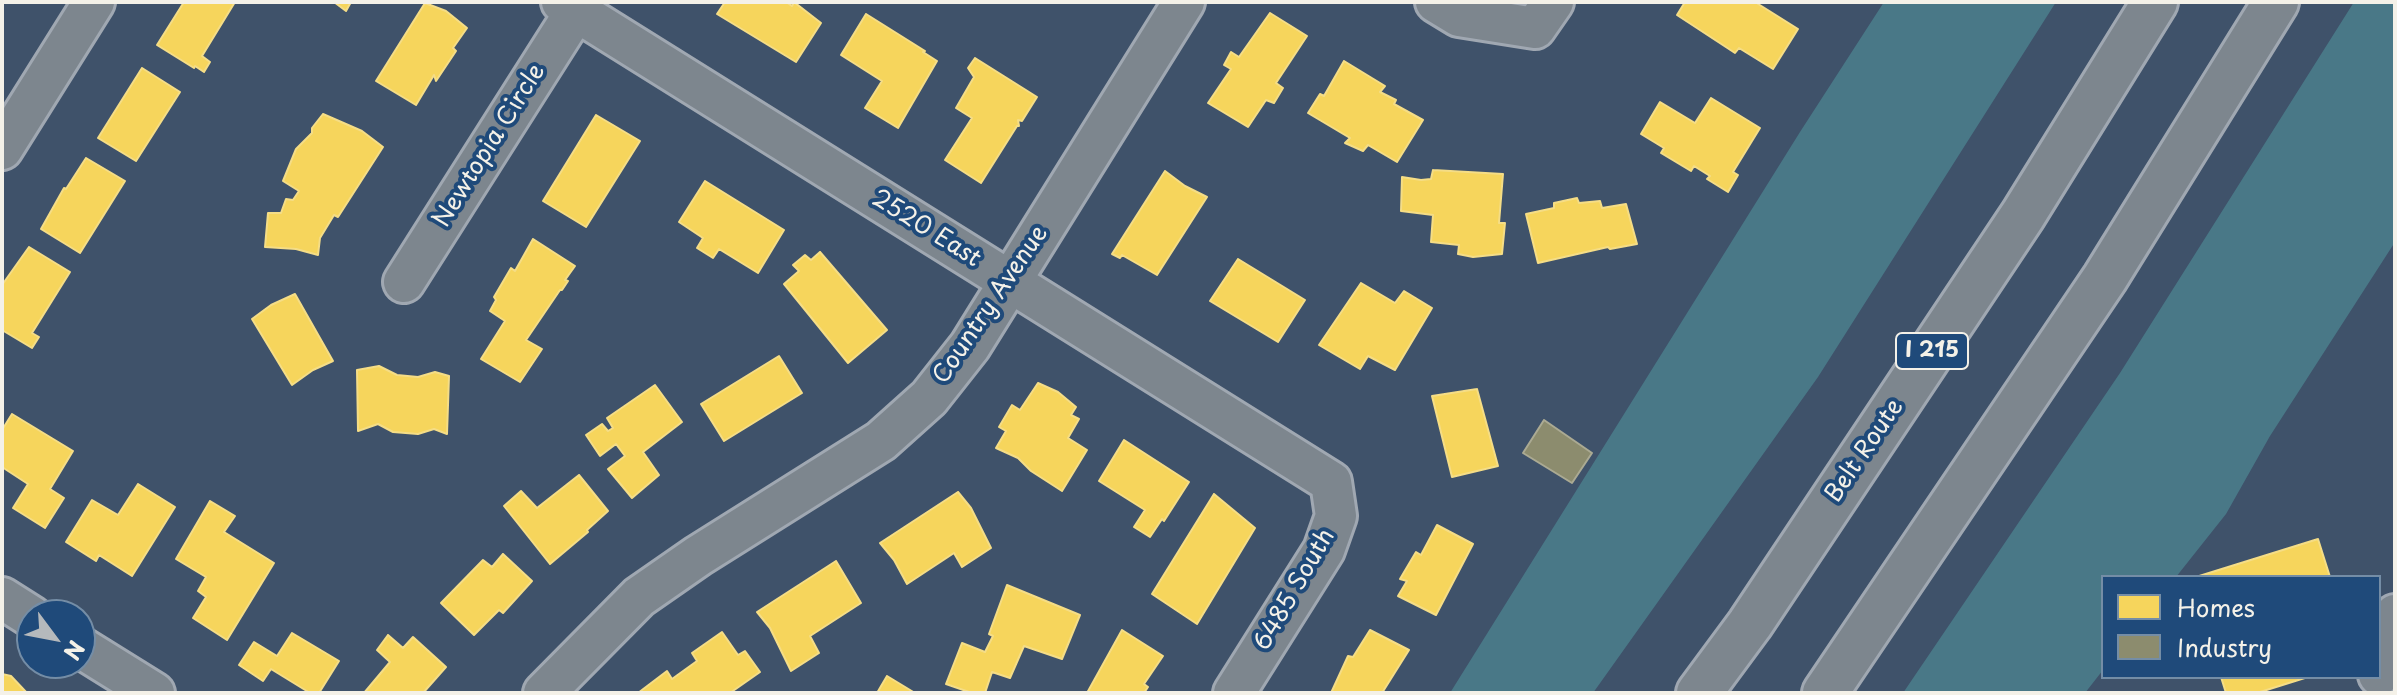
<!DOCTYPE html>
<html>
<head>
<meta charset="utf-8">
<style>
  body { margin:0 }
  #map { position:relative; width:2397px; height:695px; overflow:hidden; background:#3f526a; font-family:"Playpen Sans",sans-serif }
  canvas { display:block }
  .frame { position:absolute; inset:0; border:4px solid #f4f1e8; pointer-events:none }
  .legend { position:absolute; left:2101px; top:575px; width:280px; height:104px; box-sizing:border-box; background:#1f4a7a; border:2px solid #748da6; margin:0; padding:10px 14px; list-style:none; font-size:24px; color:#f4f1e8 }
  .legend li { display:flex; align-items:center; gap:16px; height:40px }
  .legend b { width:40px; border:2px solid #748da6 }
  .north { position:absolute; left:16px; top:599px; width:80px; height:80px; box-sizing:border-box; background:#1f4a7a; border:2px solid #748da6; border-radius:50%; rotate:122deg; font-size:22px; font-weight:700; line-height:32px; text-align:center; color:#f4f1e8 }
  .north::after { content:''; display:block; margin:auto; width:28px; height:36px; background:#b5b9bc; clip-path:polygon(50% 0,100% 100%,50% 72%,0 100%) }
</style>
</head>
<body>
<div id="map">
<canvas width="2397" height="695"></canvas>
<div class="frame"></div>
<ul class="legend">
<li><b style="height:22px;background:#f6d55c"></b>Homes</li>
<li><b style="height:22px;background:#8c8c6e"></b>Industry</li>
</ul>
<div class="north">N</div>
</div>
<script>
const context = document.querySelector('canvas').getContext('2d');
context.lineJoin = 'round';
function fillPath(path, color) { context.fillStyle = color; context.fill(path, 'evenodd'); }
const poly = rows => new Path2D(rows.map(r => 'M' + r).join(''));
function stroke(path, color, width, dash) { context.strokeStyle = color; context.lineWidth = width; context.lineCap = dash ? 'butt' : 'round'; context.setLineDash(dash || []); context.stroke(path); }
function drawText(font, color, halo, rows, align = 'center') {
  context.font = font + ' "Playpen Sans",sans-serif'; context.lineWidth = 8; context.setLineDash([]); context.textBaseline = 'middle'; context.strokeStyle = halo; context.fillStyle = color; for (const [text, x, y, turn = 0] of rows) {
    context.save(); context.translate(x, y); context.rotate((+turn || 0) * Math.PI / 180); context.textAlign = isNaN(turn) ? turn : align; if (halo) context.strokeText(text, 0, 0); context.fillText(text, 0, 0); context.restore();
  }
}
const green = poly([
  [1884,2,2056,2,1818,377,1593,693,1450,693,1800,132],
  [2354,2,2395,2,2395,242,2270,436,2226,514,2176,577,2103,577,2103,670,2085,693,1903,693,2120,373]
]);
const homes = poly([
  [184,2,235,2,202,56,210,62,204,72,195,66,194,68,157,45,184,2],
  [334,2,351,2,346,11,334,2],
  [725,2,786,2,792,6,794,2,821,23,796,62,717,14,725,2],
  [1685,2,1755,2,1798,29,1773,69,1739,48,1735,53,1677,15,1685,2],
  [425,3,446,11,467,28,453,48,456,51,436,81,434,75,416,105,376,81,425,3],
  [1270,13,1307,36,1276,83,1283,88,1274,103,1266,100,1248,127,1208,103,1231,69,1224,65,1231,52,1239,57,1270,13],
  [866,14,925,51,923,52,937,61,898,128,865,108,882,81,841,55,866,14],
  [975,58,1037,97,1022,121,1018,120,1019,126,1017,126,981,183,945,160,972,118,956,108,974,77,968,68,975,58],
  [1344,61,1385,86,1380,92,1396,100,1394,104,1423,120,1397,162,1368,145,1363,151,1345,143,1350,138,1308,113,1320,94,1324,96,1344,61],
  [142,68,180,92,136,161,98,138,142,68],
  [1711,98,1760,128,1733,172,1738,175,1728,192,1707,179,1710,176,1694,166,1691,171,1661,153,1664,148,1641,134,1660,102,1695,123,1711,98],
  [323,114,362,131,383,147,338,217,334,215,320,238,318,255,296,249,265,247,268,213,281,213,286,199,293,200,299,191,283,181,296,149,312,133,312,128,323,114],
  [596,115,640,141,586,227,543,201,596,115],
  [86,158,125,181,80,253,41,229,64,188,66,189,86,158],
  [1433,170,1503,174,1499,223,1505,223,1502,254,1473,257,1458,254,1459,245,1431,242,1433,215,1401,211,1402,177,1421,180,1431,179,1433,170],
  [1165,171,1185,186,1207,197,1157,275,1122,255,1120,258,1112,254,1165,171],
  [705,181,784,230,758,273,719,249,713,258,697,248,703,238,679,222,705,181],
  [1577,198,1579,203,1600,201,1602,208,1626,204,1637,244,1610,249,1608,247,1538,263,1526,214,1554,208,1554,203,1577,198],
  [533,239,575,266,565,280,568,281,562,290,560,290,526,340,542,349,520,382,481,359,505,321,490,311,496,300,494,297,511,268,515,271,533,239],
  [29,247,70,272,32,333,39,337,32,348,2,330,2,285,29,247],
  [820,252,887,330,848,363,784,284,799,271,793,265,805,255,811,260,820,252],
  [1238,259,1305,300,1278,342,1210,301,1238,259],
  [1361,283,1395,303,1404,291,1432,308,1395,370,1368,356,1360,369,1319,345,1361,283],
  [295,294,333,361,313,370,292,385,252,319,271,305,295,294],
  [779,356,802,393,724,441,701,404,779,356],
  [379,366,397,375,418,377,435,372,449,376,447,434,434,429,418,434,393,432,378,424,358,431,357,370,379,366],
  [1038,383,1058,392,1076,407,1071,415,1079,419,1068,438,1087,450,1062,491,1031,471,1018,458,996,448,1006,431,999,427,1012,405,1020,410,1038,383],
  [655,385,682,422,643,452,659,475,632,498,608,469,625,456,616,444,600,456,586,435,602,424,608,431,613,428,607,418,655,385],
  [1477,389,1498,466,1452,477,1432,396,1477,389],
  [12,414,73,451,50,489,64,498,45,528,13,508,28,484,2,467,2,430,12,414],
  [1124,440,1189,482,1164,521,1162,519,1150,537,1134,527,1145,510,1099,481,1124,440],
  [579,475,608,511,587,530,588,532,550,564,504,506,521,491,537,508,579,475],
  [138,484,175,507,132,576,99,555,96,561,66,542,92,500,118,515,138,484],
  [958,492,971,508,991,548,962,567,954,553,907,584,894,560,880,543,958,492],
  [1214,494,1255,528,1197,624,1152,594,1214,494],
  [210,501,235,516,224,532,274,563,227,640,193,618,206,597,198,591,206,577,176,559,210,501],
  [1437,525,1473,544,1436,615,1398,596,1407,581,1400,579,1416,552,1421,555,1437,525],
  [2318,539,2330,577,2196,577,2318,539],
  [503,554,532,581,503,613,499,610,474,635,441,603,483,560,492,567,503,554],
  [836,561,861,603,810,636,819,653,791,671,770,628,757,612,836,561],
  [1007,585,1080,615,1062,659,1024,646,1010,678,992,672,985,693,972,693,946,684,962,643,985,652,993,636,989,634,1007,585],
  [1122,630,1163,656,1144,684,1148,687,1144,693,1087,693,1122,630],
  [1370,630,1409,650,1382,693,1331,693,1348,656,1353,657,1370,630],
  [722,632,738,655,745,651,760,672,730,693,638,693,667,671,672,679,697,661,692,653,722,632],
  [292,633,339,661,319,693,310,693,271,669,263,681,239,665,254,642,277,656,292,633],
  [388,635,403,648,413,637,446,667,423,693,364,693,390,662,377,650,388,635],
  [2,674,11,676,27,693,2,693,2,674],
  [887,676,915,693,877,693,887,676],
  [2221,677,2308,677,2257,693,2226,693,2221,677]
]);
const industry = poly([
  [1544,420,1592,453,1572,483,1523,453,1544,420]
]);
const minor = poly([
  [562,2,1331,482,1336,516,1324,550,1234,693],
  [1436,2,1459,16,1535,28,1553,2],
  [2,149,94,2],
  [404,282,576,11],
  [2,598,32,617],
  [80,647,154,693],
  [2379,675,2383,649,2395,615],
  [544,693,639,597,698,556,881,441,929,398,970,346,1184,2]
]);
const motorway = poly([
  [1699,693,1750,624,2023,215,2155,2],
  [1825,693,2105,278,2276,2]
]);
const shields = [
  [1932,351,72]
];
const shieldNames = [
  ["I 215",1932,351]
];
const streetNames = [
  ["Newtopia Circle",490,146,-58],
  ["2520 East",926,229,32],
  ["Country Avenue",991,305,-56],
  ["Belt Route",1865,451,-56],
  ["6485 South",1295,590,-60]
];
fillPath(green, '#497887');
fillPath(homes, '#f6d55c');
stroke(homes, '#f5dd86', 2);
fillPath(industry, '#8c8c6e');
stroke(industry, '#abaa93', 2);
stroke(minor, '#a0a8b2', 46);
stroke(motorway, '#a0a8b2', 50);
stroke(minor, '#7d868e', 40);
stroke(motorway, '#7d868e', 44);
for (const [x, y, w] of shields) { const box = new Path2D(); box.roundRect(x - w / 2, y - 18, w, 36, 6); context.fillStyle = '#1f4a7a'; context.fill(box); stroke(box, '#f4f1e8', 2); }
drawText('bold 22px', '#f4f1e8', null, shieldNames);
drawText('24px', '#f4f1e8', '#1f4a7a', streetNames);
</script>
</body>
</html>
